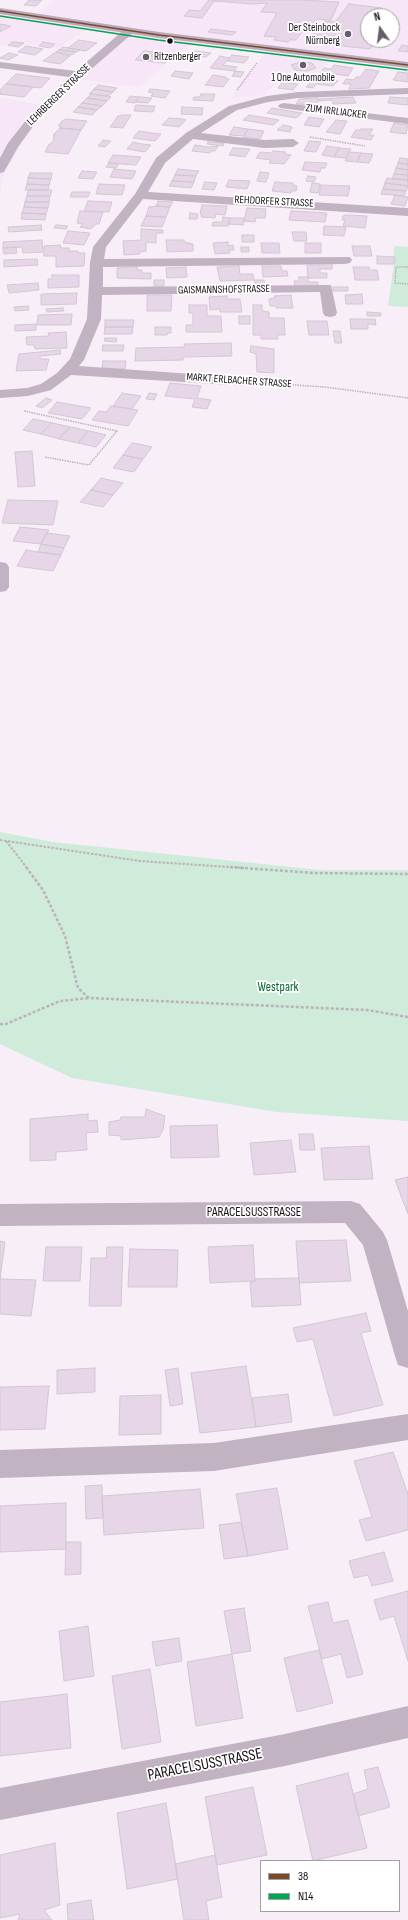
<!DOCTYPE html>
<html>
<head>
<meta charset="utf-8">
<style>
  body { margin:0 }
  #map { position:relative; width:408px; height:1920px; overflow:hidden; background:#f8eef8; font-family:"Sofia Sans Condensed",sans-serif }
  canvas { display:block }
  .legend { position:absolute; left:260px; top:1860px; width:140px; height:52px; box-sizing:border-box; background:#fff; border:1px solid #a2a0a2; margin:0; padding:5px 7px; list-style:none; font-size:12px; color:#171117 }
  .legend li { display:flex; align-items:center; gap:8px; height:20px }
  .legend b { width:20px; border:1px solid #a2a0a2 }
  .north { position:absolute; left:360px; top:8px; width:40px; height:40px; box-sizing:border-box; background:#fff; border:1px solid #a2a0a2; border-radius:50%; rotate:346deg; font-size:11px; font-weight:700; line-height:16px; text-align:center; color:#171117 }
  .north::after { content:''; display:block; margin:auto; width:14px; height:18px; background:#665e66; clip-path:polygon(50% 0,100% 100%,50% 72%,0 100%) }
</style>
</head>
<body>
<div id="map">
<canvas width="408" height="1920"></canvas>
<ul class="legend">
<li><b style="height:5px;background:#7a4b2a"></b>38</li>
<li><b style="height:5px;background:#00a651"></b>N14</li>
</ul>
<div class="north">N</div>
</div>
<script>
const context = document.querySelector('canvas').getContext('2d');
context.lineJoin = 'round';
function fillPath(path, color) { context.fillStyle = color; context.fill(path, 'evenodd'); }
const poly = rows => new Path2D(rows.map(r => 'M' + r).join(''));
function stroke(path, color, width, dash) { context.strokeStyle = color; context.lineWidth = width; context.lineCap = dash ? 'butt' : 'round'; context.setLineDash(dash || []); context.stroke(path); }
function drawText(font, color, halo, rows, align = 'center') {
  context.font = font + ' "Sofia Sans Condensed",sans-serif'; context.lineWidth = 3.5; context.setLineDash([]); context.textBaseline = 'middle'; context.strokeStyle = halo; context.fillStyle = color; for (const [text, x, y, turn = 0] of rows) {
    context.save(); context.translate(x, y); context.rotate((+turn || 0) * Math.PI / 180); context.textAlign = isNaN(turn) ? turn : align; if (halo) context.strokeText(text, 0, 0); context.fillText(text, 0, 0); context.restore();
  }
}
const built = poly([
  [54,0,408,0,408,66,333,57,317,76,287,72,264,95,231,98,268,49,193,42,139,87,78,79,127,35,85,29,58,49,24,44,18,48,0,44,0,11,37,17],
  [368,16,392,16,392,40,368,40],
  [0,98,52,106,25,138,4,173,0,196]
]);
const green = poly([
  [394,246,408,247,408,307,388,306,394,264],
  [0,832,53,842,320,870,408,870,408,1121,277,1112,72,1078,0,1044]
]);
const building = poly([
  [29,0,42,0,36,6,24,5,29,0],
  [209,0,302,0,339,2,331,20,316,19,308,30,303,30,296,40,289,40,288,42,274,40,276,37,264,36,277,13,261,12,267,3,253,4,214,1,202,18,184,16,189,10,200,11,209,0],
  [349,4,382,8,376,16,368,16,368,40,377,40,370,49,307,42,324,21,335,22,349,4],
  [0,24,11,26,0,32,0,24],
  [211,29,236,32,232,35,208,32,211,29],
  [79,40,97,43,86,51,68,48,79,40],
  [13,42,24,43,18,47,8,45,13,42],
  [43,42,55,44,50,48,39,46,43,42],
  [402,45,408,46,408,52,398,51,402,45],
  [26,46,43,49,35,55,18,52,26,46],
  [63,47,68,48,80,50,76,52,59,50,63,47],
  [59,50,76,52,72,55,56,52,59,50],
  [144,51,155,52,151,56,170,58,165,63,135,60,144,51],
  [195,51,211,53,206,57,190,55,195,51],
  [56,52,70,56,60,64,43,61,56,52],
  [9,53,18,55,8,60,0,58,9,53],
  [232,55,249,57,244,63,227,61,232,55],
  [220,56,230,58,223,65,237,67,234,71,210,68,220,56],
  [300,62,312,63,316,68,307,71,295,70,291,65,300,62],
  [334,65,353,68,348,76,328,73,326,77,318,76,324,68,331,69,334,65],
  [366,69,379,71,369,88,349,89,351,84,343,84,346,79,354,80,356,77,360,77,366,69],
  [175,71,193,73,189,79,171,76,175,71],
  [235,71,244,72,241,77,232,76,235,71],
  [398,72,408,73,408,82,393,80,398,72],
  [16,74,40,77,50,78,41,88,6,84,16,74],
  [213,75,226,77,225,78,229,79,223,87,205,85,213,75],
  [315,78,338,81,333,86,316,84,313,88,306,87,315,78],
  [283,82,298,84,293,90,278,88,283,82],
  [6,84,33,87,24,97,0,94,0,90,6,84],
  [98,85,117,88,113,92,94,89,98,85],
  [94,89,113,92,108,96,89,94,94,89],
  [150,89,170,91,165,98,151,96,153,93,148,92,150,89],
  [92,94,108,96,111,97,107,101,87,98,92,94],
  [201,94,215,94,213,101,193,100,194,97,200,97,201,94],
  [130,96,139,97,135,103,126,102,130,96],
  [139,97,152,98,148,103,136,102,139,97],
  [353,97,356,103,333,104,332,100,319,101,318,99,353,97],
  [390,97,408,98,408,105,388,103,390,97],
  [87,98,107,101,102,106,82,103,87,98],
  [317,98,319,101,313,105,296,104,299,99,317,98],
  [82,103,102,106,97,110,78,107,82,103],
  [136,105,151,106,155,106,153,112,134,111,136,105],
  [78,107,97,110,92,115,73,112,78,107],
  [182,107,203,108,202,115,181,114,182,107],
  [272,108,289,111,302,113,296,118,267,113,272,108],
  [123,115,131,115,123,128,110,127,118,116,123,115],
  [249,115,279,120,273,125,243,120,249,115],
  [309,117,316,118,324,119,319,127,304,125,309,117],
  [169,118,184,119,186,120,179,127,162,125,169,118],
  [66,119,87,121,81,130,60,128,61,126,58,126,62,121,66,119],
  [336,120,347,121,340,134,326,132,336,120],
  [394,123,408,125,406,134,390,132,394,123],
  [283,125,292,127,290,132,277,130,283,125],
  [234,127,248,129,244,136,229,135,234,127],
  [60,128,81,130,68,154,45,152,49,144,51,144,54,139,53,138,55,135,53,135,60,128],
  [248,129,264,131,260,139,243,137,248,129],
  [361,129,373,129,369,135,374,135,371,140,351,137,356,130,360,130,361,129],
  [139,131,152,133,161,134,155,141,133,138,139,131],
  [103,140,111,141,105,147,98,146,103,140],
  [309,141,321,142,316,152,304,151,309,141],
  [133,142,142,144,151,145,145,152,127,149,133,142],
  [208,142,224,143,223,146,207,144,208,142],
  [195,145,208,147,218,146,215,151,211,151,210,153,192,151,195,145],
  [327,146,339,148,334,157,322,155,327,146],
  [233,148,236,148,250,149,245,157,229,155,233,148],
  [339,148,351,149,346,158,334,157,339,148],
  [273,151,286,152,284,154,291,155,284,164,269,163,271,160,256,158,260,152,272,153,273,151],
  [349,152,361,153,357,162,345,161,349,152],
  [361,153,373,154,369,163,357,162,361,153],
  [113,155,128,156,141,157,136,165,108,163,113,155],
  [400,158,408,159,408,164,398,163,400,158],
  [305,162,327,163,325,168,321,168,320,172,302,170,305,162],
  [109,163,119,164,116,168,106,167,109,163],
  [398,163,408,164,408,170,396,168,398,163],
  [396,168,408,170,408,175,394,174,396,168],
  [114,169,136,171,132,179,110,177,114,169],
  [178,169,199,171,196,176,175,175,178,169],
  [82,171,97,172,93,179,78,178,82,171],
  [260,172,269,173,266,182,257,181,260,172],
  [30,173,52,173,51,179,28,178,30,173],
  [394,174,408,175,408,180,392,179,394,174],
  [175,175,196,176,194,182,172,181,175,175],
  [308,176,316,177,314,182,306,181,308,176],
  [28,178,51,179,49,185,27,184,28,178],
  [387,178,408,180,408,186,385,183,387,178],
  [229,180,250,181,247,189,226,187,229,180],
  [172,181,194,182,191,188,169,186,172,181],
  [205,182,217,183,214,190,202,189,205,182],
  [275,182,293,183,293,185,297,186,296,191,291,191,291,193,272,191,275,182],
  [312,183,320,184,318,193,310,192,312,183],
  [385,183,408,186,408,187,406,191,383,189,385,183],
  [27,184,49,185,48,190,25,190,27,184],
  [99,184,125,185,122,195,96,194,99,184],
  [321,185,350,186,348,196,319,195,321,185],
  [383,189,406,191,404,196,381,194,383,189],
  [28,190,52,190,50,196,27,196,28,190],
  [72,192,90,192,88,197,70,197,72,192],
  [395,195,408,197,405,206,391,204,395,195],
  [27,196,50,196,49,202,25,202,27,196],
  [88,201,112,202,109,212,84,211,88,201],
  [158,201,173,202,170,207,156,206,158,201],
  [25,202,49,202,48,208,24,207,25,202],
  [202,205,227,206,225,215,216,214,215,218,201,217,202,214,200,214,202,205],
  [156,206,170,207,166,217,146,216,149,207,156,206],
  [24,207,48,208,46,214,22,213,24,207],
  [247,208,266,209,265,218,256,218,255,222,244,221,247,208],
  [80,211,103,212,99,224,96,224,91,229,80,227,83,224,77,223,80,211],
  [291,211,293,211,327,213,325,222,289,220,291,211],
  [22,213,46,214,45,220,21,219,22,213],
  [190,213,198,214,197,219,189,219,190,213],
  [346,215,367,216,365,228,343,226,345,220,342,220,343,216,346,215],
  [146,216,166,217,162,227,141,226,146,216],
  [223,217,230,218,228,226,212,226,213,222,222,222,223,217],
  [230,218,245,218,243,225,228,224,230,218],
  [41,225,42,230,9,232,8,227,41,225],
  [56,225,68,226,66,229,54,228,56,225],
  [324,226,346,227,344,236,323,235,324,226],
  [141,229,163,230,163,233,156,233,156,243,146,242,146,251,140,252,140,254,124,255,123,241,141,240,141,229],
  [68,231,90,233,84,245,63,243,68,231],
  [292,232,306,232,307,241,294,241,292,232],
  [242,235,254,235,254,242,242,242,242,235],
  [42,240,43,252,23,253,22,247,3,248,3,242,42,240],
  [166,240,184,240,184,242,193,244,193,251,167,252,166,240],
  [228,242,228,246,233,245,234,250,229,250,230,253,215,254,213,243,228,242],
  [261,243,279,243,280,253,262,253,261,243],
  [305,243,321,243,321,253,305,253,305,243],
  [60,245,61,248,69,248,69,251,78,251,78,253,85,253,84,266,56,267,56,256,44,256,44,246,60,245],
  [352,246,370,246,372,256,354,256,352,246],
  [16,247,17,253,4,254,3,248,16,247],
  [241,247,249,247,249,252,241,252,241,247],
  [377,256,395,257,394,264,377,264,377,256],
  [37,259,38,265,4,267,4,260,37,259],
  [319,263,332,263,332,269,320,269,320,273,327,273,327,278,308,278,307,265,319,265,319,263],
  [239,266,240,274,253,274,254,280,220,281,217,267,239,266],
  [262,266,281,266,282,271,287,271,288,276,263,277,262,266],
  [137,267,137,270,142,270,142,273,151,273,151,279,117,278,117,268,137,267],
  [186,267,187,277,167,278,166,268,186,267],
  [353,267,369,267,370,270,377,270,379,280,355,280,353,267],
  [52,275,79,275,79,287,48,288,48,279,52,279,52,275],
  [299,277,308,277,308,282,318,282,318,286,295,286,294,281,299,281,299,277],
  [154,280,164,280,164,286,154,286,154,280],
  [254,280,264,280,265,286,256,286,254,280],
  [38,283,39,290,9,293,7,285,38,283],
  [333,287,348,287,348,291,333,291,333,287],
  [77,293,76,304,41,305,41,294,77,293],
  [362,294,363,304,346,304,345,295,362,294],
  [147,295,172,295,171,311,147,311,147,295],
  [291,295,293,308,276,308,276,306,270,306,269,299,275,298,274,296,291,295],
  [227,296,227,299,240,299,242,312,220,312,220,309,210,310,209,297,227,296],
  [189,305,207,305,207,316,221,316,222,332,186,332,186,325,193,325,193,313,189,313,189,305],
  [253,305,262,305,262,311,269,312,269,318,284,318,285,335,277,335,278,339,261,339,261,335,253,335,253,305],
  [28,306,29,310,15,311,14,307,28,306],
  [63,308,64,311,47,312,46,309,63,308],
  [367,312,381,313,381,316,367,316,367,312],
  [72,314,71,325,37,325,38,315,72,314],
  [239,316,250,316,250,324,239,324,239,316],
  [350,319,375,319,376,325,368,324,368,329,351,329,350,319],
  [105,320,134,320,133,327,105,327,105,320],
  [307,321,327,321,329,335,309,335,307,321],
  [36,324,36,330,15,331,15,325,36,324],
  [105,327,133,327,132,334,104,334,105,327],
  [155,327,171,327,171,333,167,333,167,335,155,335,155,327],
  [333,331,340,331,342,343,335,343,333,331],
  [66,332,67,348,35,349,34,345,27,345,26,337,49,336,48,333,66,332],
  [105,338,117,338,116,342,104,341,105,338],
  [231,343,232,356,183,357,183,360,135,361,136,348,185,347,184,344,231,343],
  [103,345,124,345,123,351,102,351,103,345],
  [251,346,274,349,274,373,257,372,256,354,250,352,251,346],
  [60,350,61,354,40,356,40,359,49,359,46,370,16,371,19,354,60,350],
  [103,361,126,361,125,369,102,368,103,361],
  [170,383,201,386,197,398,211,400,207,409,192,407,195,399,165,396,170,383],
  [122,393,141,396,132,409,113,406,122,393],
  [149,393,157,394,154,400,146,399,149,393],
  [46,398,52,400,42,408,36,406,46,398],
  [57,402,91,408,82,419,48,413,57,402],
  [111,406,132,409,138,410,128,426,92,420,99,411,106,412,111,406],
  [33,419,39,420,52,423,41,434,23,430,33,419],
  [52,423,62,425,70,427,59,439,41,434,52,423],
  [70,427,76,428,88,431,78,443,59,439,70,427],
  [88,431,94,432,106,435,96,447,78,443,88,431],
  [132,443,144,445,152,447,143,459,123,455,132,443],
  [32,451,35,486,18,487,15,452,32,451],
  [123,455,143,459,134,472,113,468,123,455],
  [101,478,114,481,123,483,113,495,91,490,101,478],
  [91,490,113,495,103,507,80,502,91,490],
  [8,500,58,501,53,525,2,523,8,500],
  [20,527,49,530,41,544,13,541,20,527],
  [47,533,70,536,64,548,41,544,47,533],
  [41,544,64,548,61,555,38,552,41,544],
  [26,550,38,552,61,555,53,571,17,566,26,550],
  [146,1109,165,1116,163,1130,159,1137,121,1140,121,1136,109,1135,109,1122,120,1120,121,1117,145,1117,146,1109],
  [88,1114,88,1121,97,1120,98,1132,86,1133,87,1150,56,1152,56,1160,30,1161,30,1119,88,1114],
  [217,1125,219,1157,171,1158,170,1126,217,1125],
  [299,1134,313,1134,315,1150,300,1150,299,1134],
  [291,1140,296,1172,254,1175,250,1143,291,1140],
  [369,1146,373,1179,324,1180,321,1148,369,1146],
  [408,1177,408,1214,395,1180,408,1177],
  [346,1240,351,1281,299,1283,296,1241,346,1240],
  [0,1241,5,1242,0,1279,0,1241],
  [253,1245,255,1281,210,1283,208,1247,253,1245],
  [46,1247,82,1247,80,1281,43,1281,46,1247],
  [107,1247,123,1247,121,1306,89,1306,91,1258,106,1258,107,1247],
  [130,1249,178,1250,177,1287,128,1287,130,1249],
  [299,1278,301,1305,252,1307,250,1282,255,1281,255,1279,299,1278],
  [0,1279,36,1280,31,1316,0,1314,0,1279],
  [366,1313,371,1331,361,1333,383,1405,334,1416,313,1339,297,1342,293,1328,366,1313],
  [246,1366,256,1427,200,1433,191,1373,246,1366],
  [95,1368,95,1392,57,1394,57,1370,95,1368],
  [178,1368,183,1404,170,1406,165,1370,178,1368],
  [49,1386,45,1429,0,1430,0,1387,49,1386],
  [288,1394,292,1422,256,1427,252,1398,288,1394],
  [161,1395,161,1434,119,1435,120,1396,161,1395],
  [393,1452,408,1494,408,1530,366,1541,359,1520,372,1517,354,1461,393,1452],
  [102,1485,103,1518,86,1519,85,1486,102,1485],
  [277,1488,288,1549,248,1556,236,1494,277,1488],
  [200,1489,204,1528,104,1535,102,1496,200,1489],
  [66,1503,66,1549,0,1552,0,1506,66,1503],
  [241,1522,248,1556,224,1559,219,1525,241,1522],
  [66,1542,81,1542,81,1574,65,1575,66,1542],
  [384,1552,393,1581,372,1586,368,1575,354,1578,349,1561,384,1552],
  [408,1591,408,1661,394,1616,380,1620,374,1600,408,1591],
  [328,1602,333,1623,348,1620,363,1674,347,1678,341,1654,322,1659,308,1606,328,1602],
  [244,1608,251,1651,232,1654,224,1611,244,1608],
  [88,1626,94,1676,64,1681,59,1631,88,1626],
  [179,1638,182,1661,156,1666,152,1642,179,1638],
  [319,1650,333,1703,297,1712,284,1658,319,1650],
  [232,1654,243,1718,196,1726,187,1662,232,1654],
  [150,1669,161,1742,122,1749,112,1676,150,1669],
  [67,1694,71,1748,0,1756,0,1702,67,1694],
  [378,1767,390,1807,358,1816,353,1794,368,1789,364,1770,378,1767],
  [348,1773,367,1848,313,1861,296,1786,348,1773],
  [253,1787,267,1855,217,1865,205,1797,253,1787],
  [166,1803,178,1879,127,1889,117,1813,166,1803],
  [55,1843,60,1905,44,1910,52,1920,18,1920,20,1914,0,1918,0,1855,55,1843],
  [215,1855,222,1897,206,1901,209,1920,184,1920,175,1864,215,1855],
  [91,1900,94,1920,68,1920,67,1904,91,1900]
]);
const pathFar2 = poly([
  [237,90,257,63],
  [310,137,365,146],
  [408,267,396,267,395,283,408,284],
  [265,383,325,387,408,398],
  [24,411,117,431,89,465,45,457]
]);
const pathFar1 = poly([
  [0,840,140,861,244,868],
  [6,841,27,868]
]);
const path = poly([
  [26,867,43,890,65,936,78,988,89,998,367,1010,408,1017],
  [230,867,314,873,408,874],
  [0,1024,6,1024,60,1001,89,998]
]);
const minor = poly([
  [129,28,133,29,134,31,133,33,82,77,39,118,18,147,4,172,0,173,0,158,8,143,31,114,69,77,0,68,0,62,76,71,125,29,129,28],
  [408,88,408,94,298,98,268,102,237,110,201,133,264,140,293,139,299,143,293,147,264,148,193,139,165,163,148,192,408,208,408,216,143,199,106,247,104,259,350,257,352,260,350,263,345,264,103,267,103,287,331,285,337,313,335,316,330,317,325,316,323,313,320,292,102,295,101,319,84,360,79,366,249,378,254,379,256,382,254,385,249,386,71,375,51,390,28,396,0,398,0,390,27,388,41,384,57,373,70,359,87,319,90,263,93,247,135,194,156,158,186,133,229,106,267,96,298,92,408,88],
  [284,103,408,118,408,124,280,108,278,106,280,104,284,103],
  [0,562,6,563,9,567,9,587,6,591,0,592,0,562],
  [351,1201,360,1204,383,1232,387,1240,408,1311,408,1368,398,1365,395,1356,363,1245,345,1223,0,1226,0,1204,351,1201],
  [408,1414,408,1440,214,1471,0,1478,0,1450,214,1443,408,1414],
  [408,1706,408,1738,285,1766,0,1820,0,1788,285,1734,408,1706]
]);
const major = poly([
  [0,8,159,32,408,62,408,68,159,38,0,14,0,8]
]);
const bus1 = poly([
  [0,11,159,35,408,65]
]);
const bus2 = poly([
  [0,16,158,40,407,70]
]);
const markers = [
  [348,34,4,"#665e66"],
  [170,41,3.5,"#171117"],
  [146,57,4,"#665e66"],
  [303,65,4,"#665e66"]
];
const farPoinames = [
  ["Der Steinbock",340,28],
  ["Nürnberg",340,41],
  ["Ritzenberger",154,57,"left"],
  ["1 One Automobile",303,78,"center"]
];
const farStreetnames = [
  ["LEHRBERGER STRASSE",59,95,-44],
  ["ZUM IRRLIACKER",336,112,7],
  ["REHDORFER STRASSE",274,202,3],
  ["GAISMANNSHOFSTRASSE",224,290,-1],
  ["MARKT ERLBACHER STRASSE",239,381,4]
];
const parkNames = [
  ["Westpark",278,988]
];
const streetNames = [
  ["PARACELSUSSTRASSE",254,1213]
];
const nearStreetnames = [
  ["PARACELSUSSTRASSE",205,1765,-11]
];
fillPath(built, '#f7e6f8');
fillPath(green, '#cfebd9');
fillPath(building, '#e6d6e7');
stroke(building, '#d0c9d0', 1);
stroke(pathFar2, '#bcb2bc', 1.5, [1.5, 1]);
stroke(pathFar1, '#bcb2bc', 2, [2.5, 1.5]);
stroke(path, '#bcb2bc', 2.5, [3, 2]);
fillPath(minor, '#c1b3c2');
fillPath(major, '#baaabb');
stroke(bus1, '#7a4b2a', 1.5);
stroke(bus2, '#00a651', 1.5);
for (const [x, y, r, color] of markers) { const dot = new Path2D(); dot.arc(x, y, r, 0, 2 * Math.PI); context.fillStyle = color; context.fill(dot); stroke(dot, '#fff', 1.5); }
drawText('11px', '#171117', '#fff', farPoinames, 'right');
drawText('11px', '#171117', '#fff', farStreetnames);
drawText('13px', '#036838', '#fff', parkNames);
drawText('13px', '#171117', '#fff', streetNames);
drawText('16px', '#171117', '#fff', nearStreetnames);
</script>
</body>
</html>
